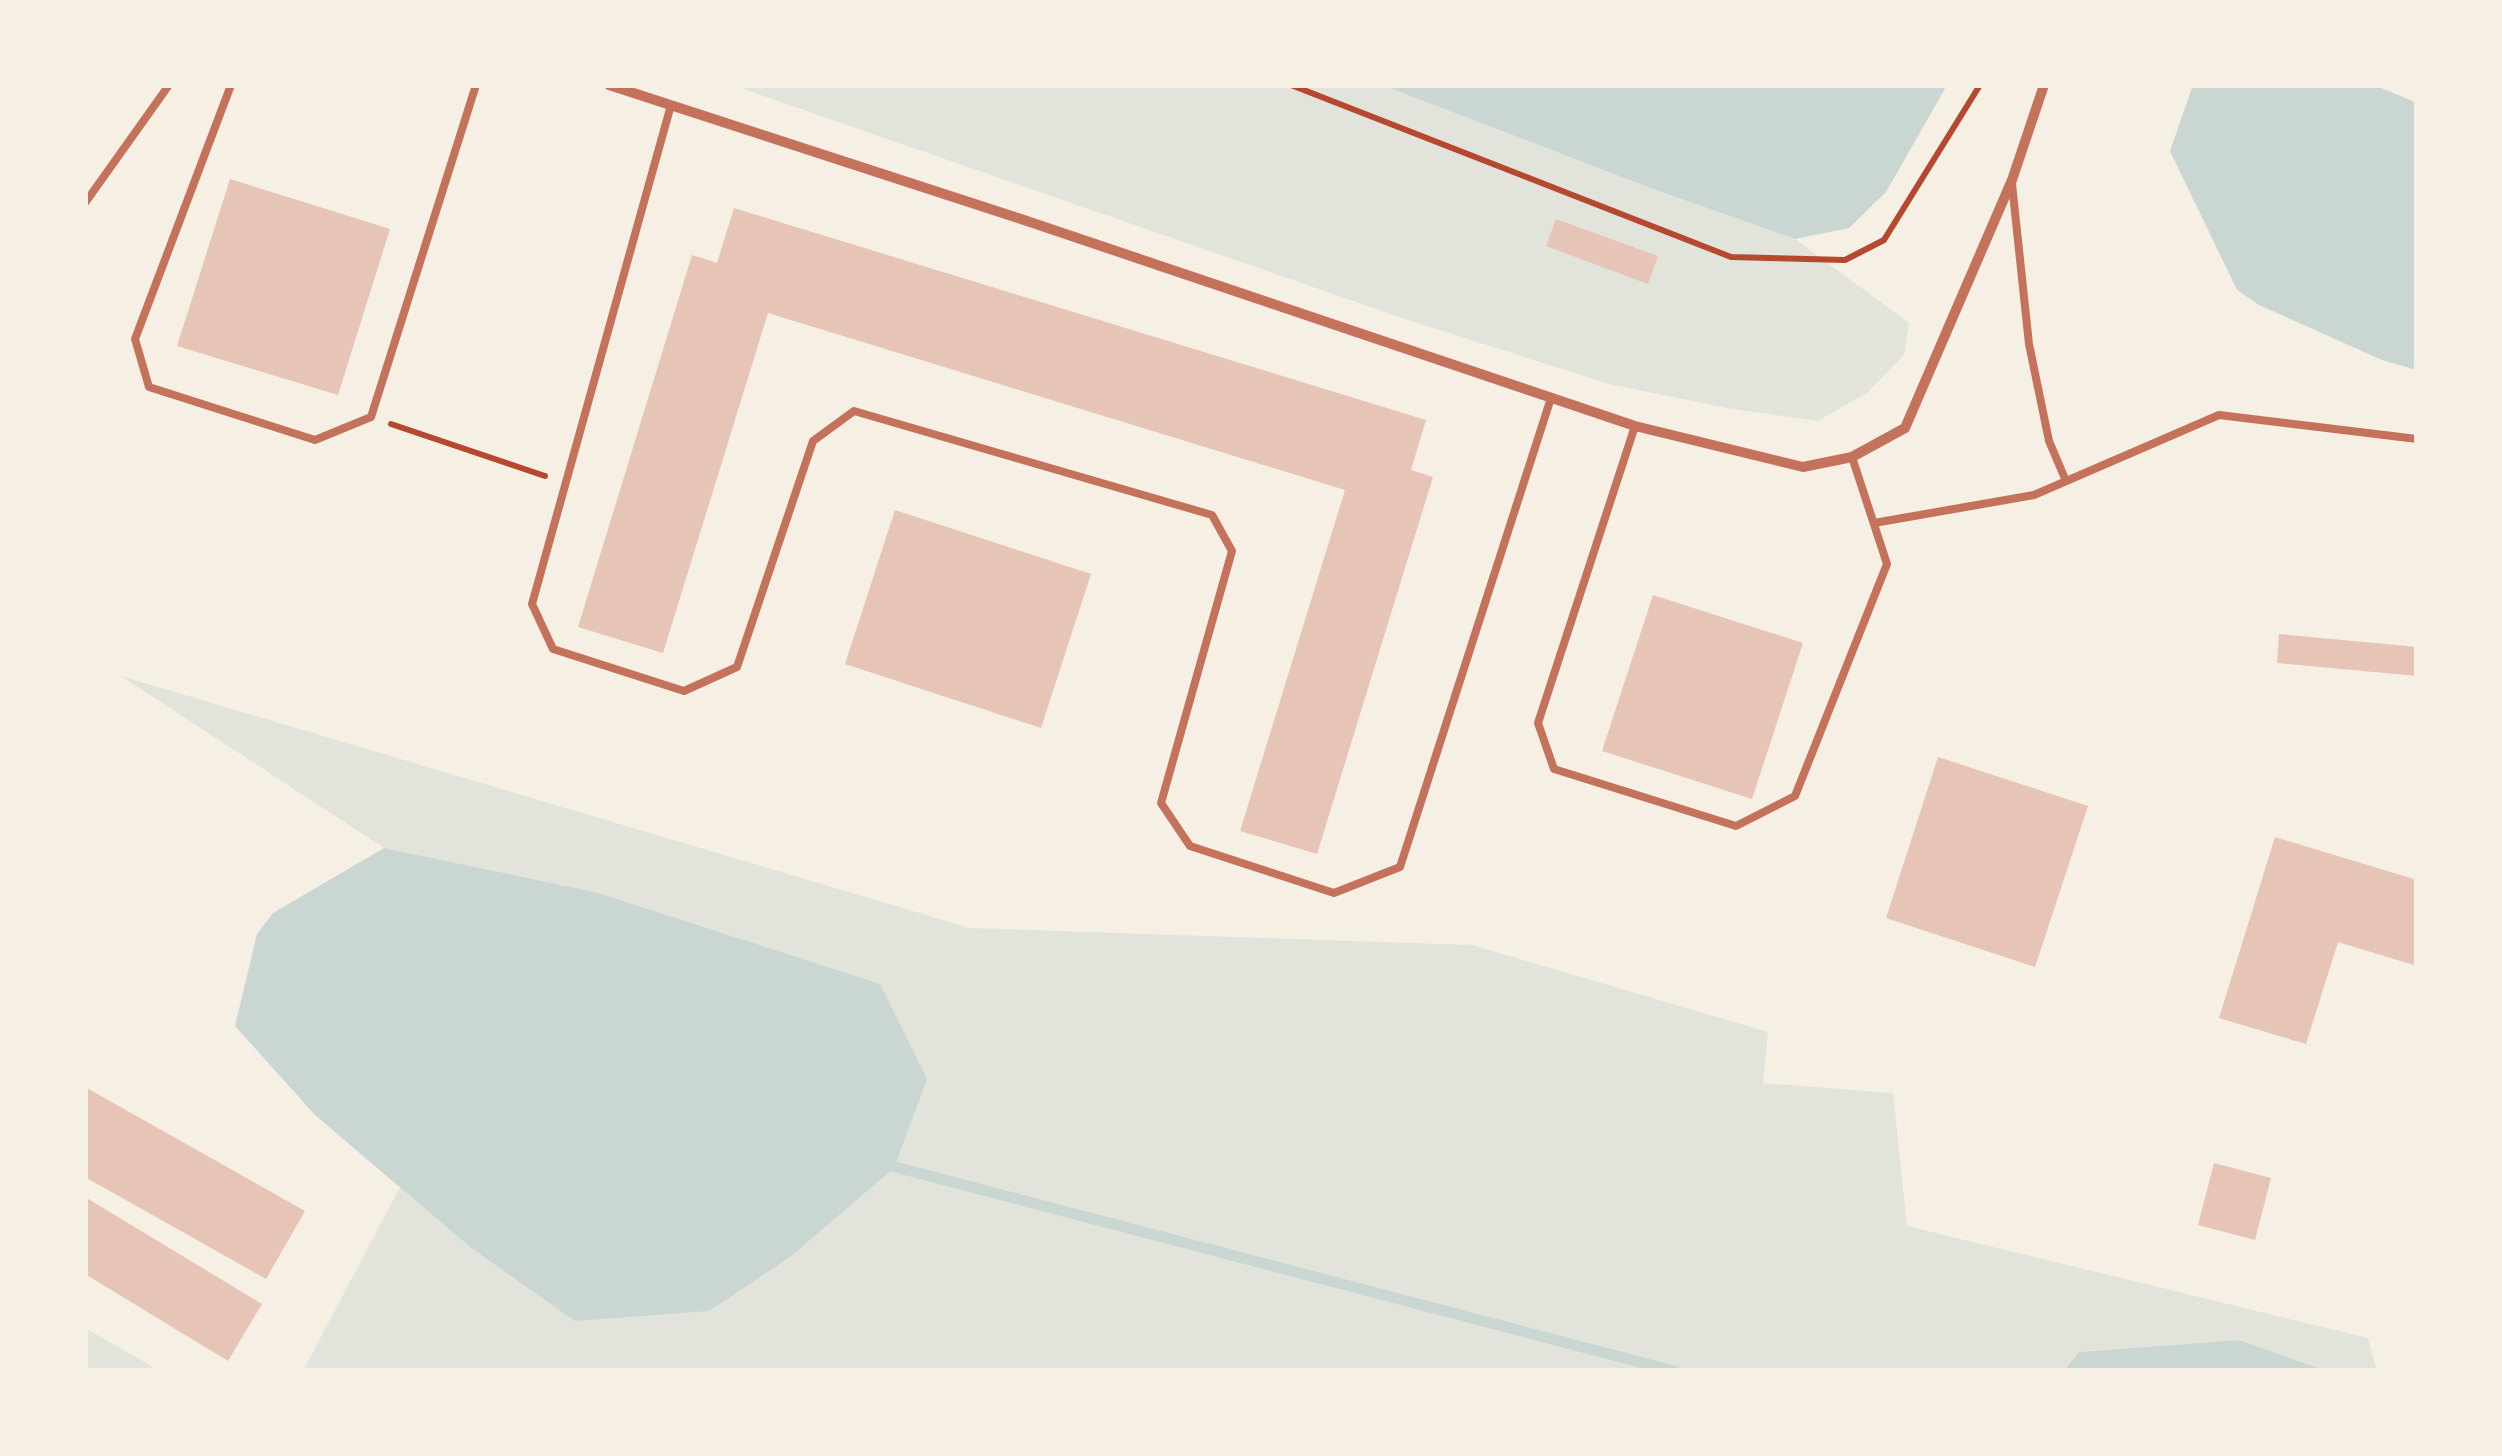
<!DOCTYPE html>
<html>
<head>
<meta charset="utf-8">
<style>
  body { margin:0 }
  #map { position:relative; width:2502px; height:1456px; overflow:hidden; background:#f6efe4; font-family:"IBM Plex Sans",sans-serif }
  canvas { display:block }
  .frame { position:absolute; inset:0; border:88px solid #f6efe4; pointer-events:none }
</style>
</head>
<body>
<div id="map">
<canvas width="2502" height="1456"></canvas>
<div class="frame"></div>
</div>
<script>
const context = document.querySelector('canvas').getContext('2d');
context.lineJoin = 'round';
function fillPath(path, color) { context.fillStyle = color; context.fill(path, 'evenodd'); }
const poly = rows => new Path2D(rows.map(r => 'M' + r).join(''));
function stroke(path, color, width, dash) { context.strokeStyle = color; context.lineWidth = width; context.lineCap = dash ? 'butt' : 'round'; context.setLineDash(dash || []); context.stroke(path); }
const green = poly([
  [732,85,1382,85,1653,189,1795,239,1909,323,1904,355,1868,392,1818,421,1732,409,1609,384,1402,318],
  [121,676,970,928,1472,945,1768,1032,1763,1083,1893,1093,1907,1226,2368,1338,2377,1371,2327,1371,2239,1340,2079,1352,2064,1371,303,1371,400,1187,470,1247,595,892,384,848],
  [85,1328,160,1371,85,1371]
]);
const water = poly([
  [1382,85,1947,85,1886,192,1849,228,1795,239,1653,189],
  [2193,85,2374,85,2417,103,2417,370,2382,360,2259,305,2237,290,2170,151],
  [384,848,595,892,880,984,927,1079,894,1168,791,1256,709,1311,575,1321,470,1247,315,1115,235,1026,257,934,273,913],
  [2239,1340,2327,1371,2064,1371,2079,1352]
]);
const stream = poly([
  [880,1163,1674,1371]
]);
const building = poly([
  [230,179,390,229,338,395,177,346],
  [734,208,1426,420,1411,470,1433,477,1317,854,1240,831,1345,490,768,313,663,653,578,627,692,255,717,263],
  [1556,219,1658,256,1648,284,1546,246],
  [895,510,1091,574,1041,728,845,664],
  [1653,595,1803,643,1752,799,1602,751],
  [2279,634,2417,647,2417,676,2277,663],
  [1938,757,2088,806,2035,967,1886,918],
  [2275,837,2417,880,2417,966,2338,942,2306,1044,2219,1018],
  [85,1087,305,1211,266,1279,85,1177],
  [2214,1163,2271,1178,2255,1240,2198,1225],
  [85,1197,262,1304,228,1361,85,1274]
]);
const path = poly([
  [1291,85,1731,257,1845,260,1884,240,1980,85],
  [391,424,545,476]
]);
const service = poly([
  [231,85,135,339,149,387,315,440,371,417,476,85],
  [671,105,532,604,553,649,684,691,737,667,813,441,854,411,1212,515,1232,551,1161,803,1190,846,1334,893,1400,867,1551,398],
  [2012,184,2029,344,2049,441,2066,481],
  [85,203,169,85],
  [1635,426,1538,723,1554,769,1736,826,1795,796,1887,564,1852,457],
  [1874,523,2034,495,2219,415,2417,439]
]);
const minor = poly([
  [609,85,1024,220,1635,426,1803,467,1852,457,1905,428,2012,180,2044,85]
]);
fillPath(green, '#e2e4dc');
fillPath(water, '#c9d6d2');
stroke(stream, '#c9d6d2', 11);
fillPath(building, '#e6c5b7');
stroke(path, '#b5482f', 6);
stroke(service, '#c5725c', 8);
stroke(minor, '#c5725c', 10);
</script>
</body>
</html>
